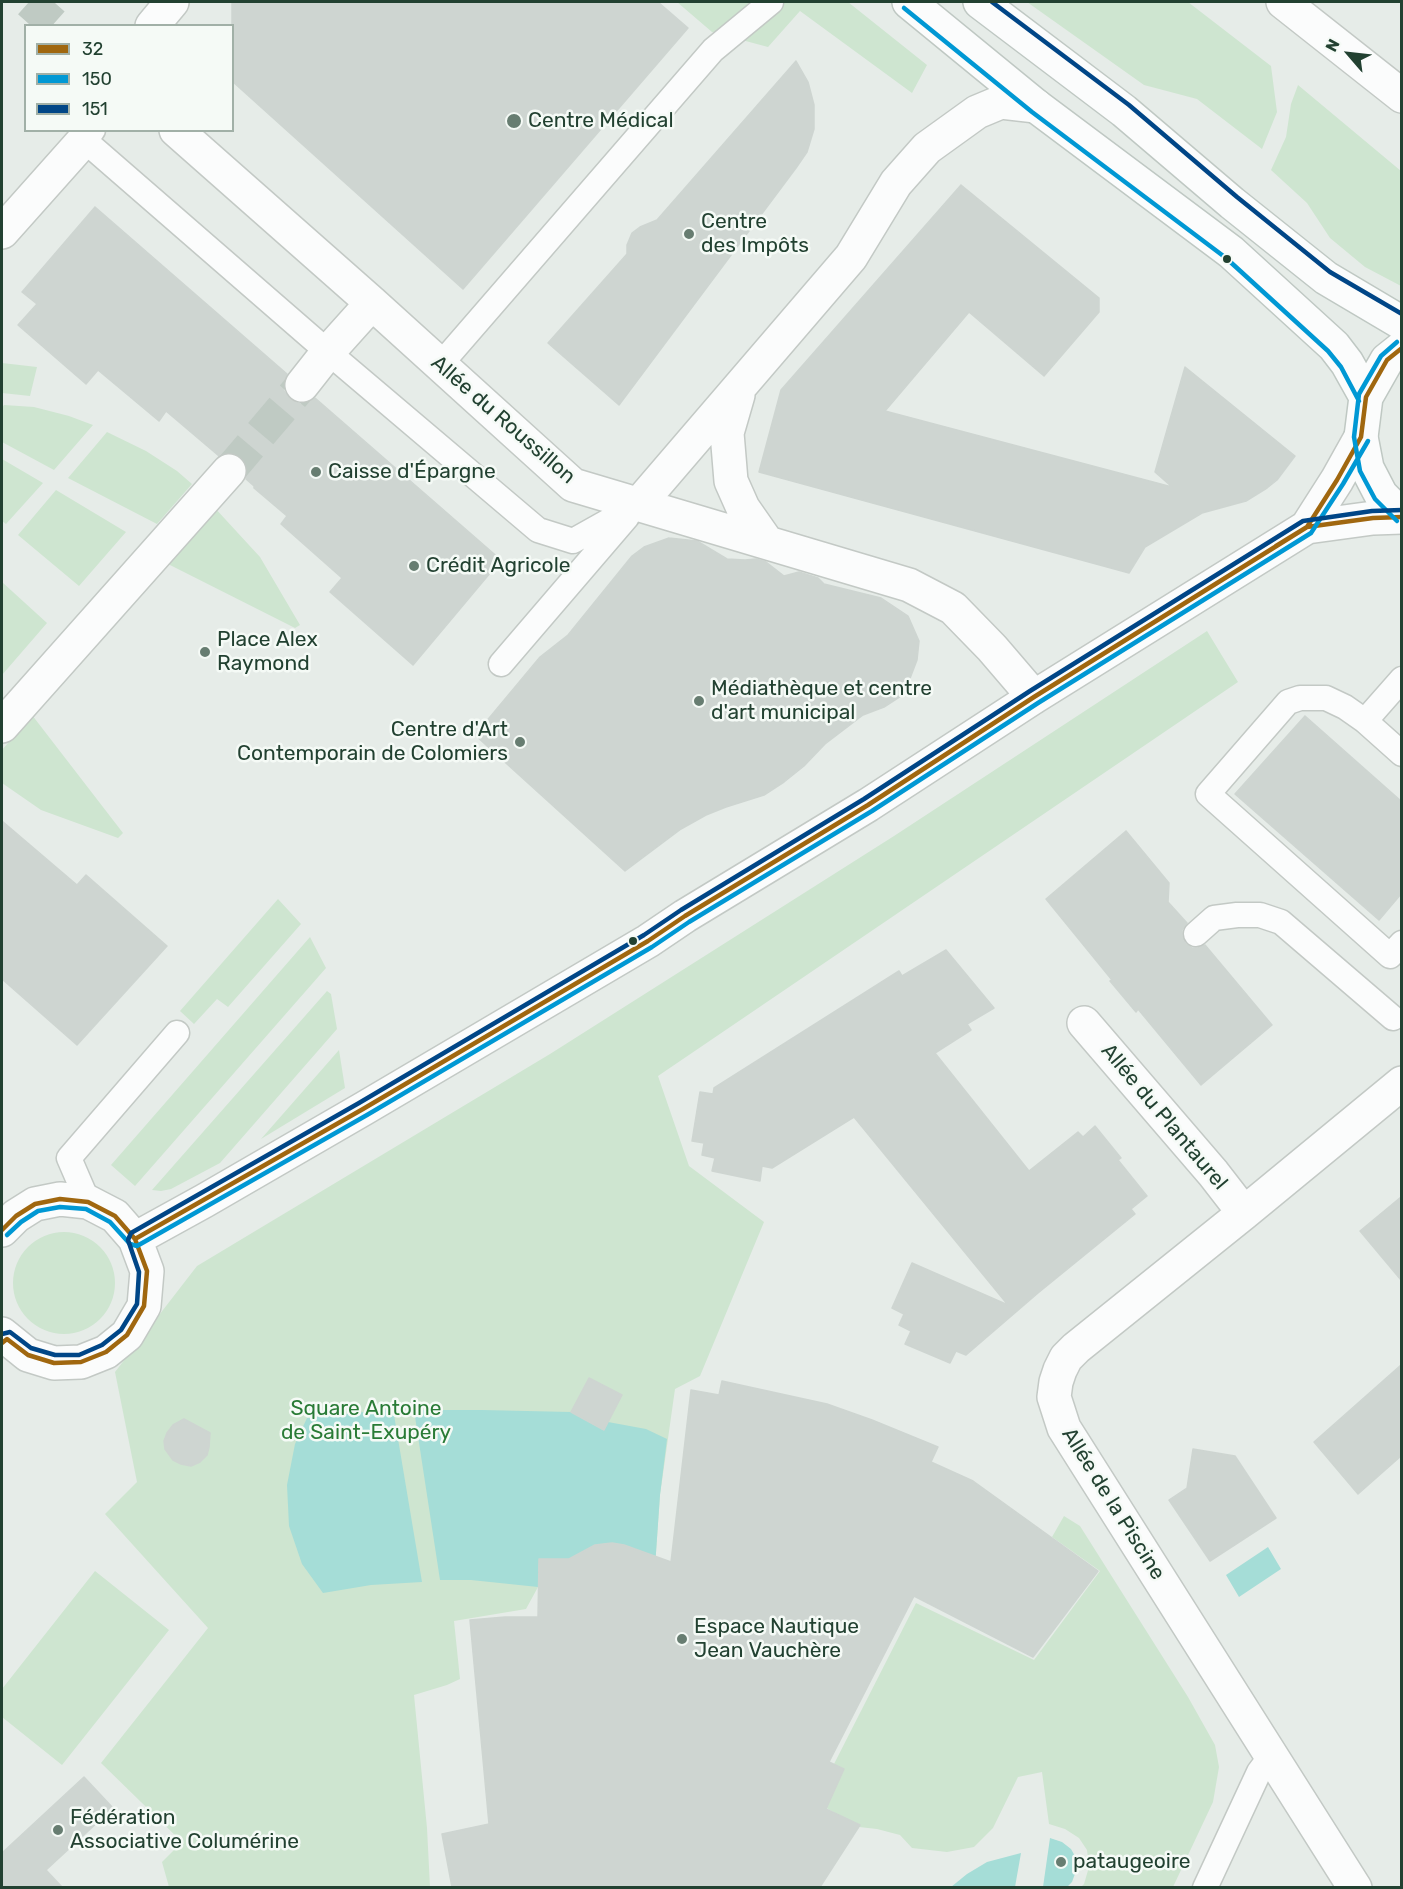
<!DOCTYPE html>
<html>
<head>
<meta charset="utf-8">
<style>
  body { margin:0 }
  #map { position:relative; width:1403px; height:1889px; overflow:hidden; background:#e6ece8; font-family:Rubik,sans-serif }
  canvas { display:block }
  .frame { position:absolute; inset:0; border:3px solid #224131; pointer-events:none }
  .legend { position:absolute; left:24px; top:24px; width:210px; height:108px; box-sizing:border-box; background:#f5faf6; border:2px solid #a1b0a7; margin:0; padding:8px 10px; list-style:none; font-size:18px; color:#224131 }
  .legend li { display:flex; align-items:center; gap:12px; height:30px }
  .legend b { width:30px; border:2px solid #a1b0a7 }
  .north { position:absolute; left:1319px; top:24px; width:60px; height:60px; -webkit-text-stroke:4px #f5faf6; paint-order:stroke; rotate:298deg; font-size:16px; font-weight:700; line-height:24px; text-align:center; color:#224131 }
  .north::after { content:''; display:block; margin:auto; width:21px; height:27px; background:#224131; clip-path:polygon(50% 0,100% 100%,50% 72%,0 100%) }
</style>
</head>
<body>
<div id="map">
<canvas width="1403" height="1889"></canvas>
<div class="frame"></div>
<ul class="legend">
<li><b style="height:8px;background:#a0670f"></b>32</li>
<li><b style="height:8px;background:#0098d4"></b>150</li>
<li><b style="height:8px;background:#004687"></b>151</li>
</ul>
<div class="north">N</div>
</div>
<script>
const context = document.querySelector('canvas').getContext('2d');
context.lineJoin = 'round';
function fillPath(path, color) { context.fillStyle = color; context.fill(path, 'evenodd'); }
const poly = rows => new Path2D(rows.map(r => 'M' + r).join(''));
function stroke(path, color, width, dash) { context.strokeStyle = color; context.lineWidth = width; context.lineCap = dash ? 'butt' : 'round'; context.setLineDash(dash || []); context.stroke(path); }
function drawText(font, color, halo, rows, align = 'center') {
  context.font = font + ' Rubik,sans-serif'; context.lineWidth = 5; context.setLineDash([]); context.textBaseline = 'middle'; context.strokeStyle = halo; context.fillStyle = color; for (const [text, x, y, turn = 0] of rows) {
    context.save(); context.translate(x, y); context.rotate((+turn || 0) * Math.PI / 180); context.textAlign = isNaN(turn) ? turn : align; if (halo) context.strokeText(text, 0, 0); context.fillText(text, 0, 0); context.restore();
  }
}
const green = poly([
  [677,2,848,2,927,65,912,93,800,11,768,47,712,32],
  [1027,2,1188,2,1271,66,1277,112,1262,149,1197,99,1144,85],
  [1298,85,1401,171,1401,286,1365,267,1330,238,1307,203,1271,170,1286,137,1291,104],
  [2,363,37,367,30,396,2,393],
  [4,405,34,407,69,416,93,425,54,470,2,442,2,408],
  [107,432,146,451,177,471,192,484,157,524,68,478],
  [2,459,43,483,6,524,2,521],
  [56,490,126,532,79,586,18,535],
  [214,507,260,557,300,625,295,628,168,564],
  [2,582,47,623,2,675],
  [1207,631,1238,682,658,1076,689,1166,764,1222,700,1376,675,1389,660,1495,655,1567,612,1543,595,1545,574,1559,539,1558,538,1587,526,1609,454,1621,460,1679,447,1685,414,1695,427,1828,430,1887,169,1887,162,1862,182,1842,101,1763,208,1628,105,1514,137,1482,115,1372,197,1266,550,1054,894,836],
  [32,715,123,833,118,838,41,810,2,783,2,750],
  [278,899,301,924,228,1007,217,999,194,1024,180,1011],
  [310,937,326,968,135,1186,111,1165],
  [327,991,331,994,337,1029,220,1163,171,1189,161,1191,152,1190],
  [339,1050,345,1088,261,1139],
  '13 1283a51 51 0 1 1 102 0a51 51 0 1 1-102 0Z',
  [1064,1516,1080,1526,1188,1697,1215,1745,1219,1767,1213,1802,1173,1887,1081,1887,1084,1884,1089,1867,1087,1850,1079,1838,1065,1829,1049,1824,1042,1772,1018,1777,993,1828,974,1847,947,1852,912,1848,900,1835,877,1829,859,1827,823,1806,838,1774,834,1764,916,1603,1034,1660,1100,1571,1052,1537],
  [95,1571,169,1630,62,1765,2,1717,2,1689]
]);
const water = poly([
  [393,1409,422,1582,371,1585,323,1593,302,1564,289,1526,287,1485,295,1444,307,1418],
  [414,1410,482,1410,571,1412,603,1430,608,1422,646,1429,667,1439,660,1495,655,1567,644,1556,631,1547,624,1545,606,1543,590,1548,579,1554,574,1559,539,1559,538,1587,471,1580,440,1580],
  [1268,1547,1281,1569,1239,1597,1226,1575],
  [1050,1838,1062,1842,1071,1849,1076,1858,1076,1871,1072,1882,1067,1887,1043,1887],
  [1021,1853,1015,1887,951,1887,967,1874,987,1862]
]);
const building = poly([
  [232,2,658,2,688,28,463,289,232,81,232,2],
  [796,61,808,82,814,105,814,129,807,152,796,168,619,405,548,343,627,254,627,245,632,233,640,227,657,220,796,61],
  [961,185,1099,298,1099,312,1044,376,969,312,885,411,1172,487,1155,472,1185,367,1295,456,1277,480,1267,488,1246,501,1202,513,1145,547,1129,573,759,472,781,390,961,185],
  [95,207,287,374,283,383,284,391,290,399,300,404,308,403,315,398,501,560,413,665,330,592,342,578,281,524,287,516,254,488,254,486,246,479,247,474,247,466,241,457,232,453,224,453,219,456,166,411,159,421,98,370,86,384,18,325,37,304,22,292,95,207],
  [669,538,697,541,727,559,745,560,756,559,766,562,784,576,799,572,818,578,824,584,881,598,908,616,919,641,917,660,904,694,884,707,863,715,825,744,804,766,784,782,764,795,726,807,706,815,681,829,625,871,475,735,540,657,568,635,632,556,644,547,669,538],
  [1305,716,1401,801,1401,894,1379,920,1235,794,1305,716],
  [2,821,77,885,86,875,167,946,77,1045,2,979,2,821],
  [1126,831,1169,883,1168,902,1187,923,1182,930,1182,936,1185,943,1192,948,1198,948,1205,945,1272,1025,1201,1085,1138,1009,1136,1012,1110,981,1112,980,1046,899,1126,831],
  [946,950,994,1008,967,1024,971,1030,935,1053,1029,1171,1078,1132,1083,1137,1095,1126,1121,1158,1118,1160,1147,1196,1131,1209,1135,1214,1038,1293,966,1355,956,1351,950,1363,905,1344,911,1331,899,1325,904,1314,892,1308,912,1263,1008,1305,854,1117,772,1168,762,1166,760,1181,712,1171,715,1158,702,1155,704,1143,692,1141,700,1092,713,1094,714,1088,899,971,902,976,946,950],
  [1401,1197,1401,1280,1360,1231,1401,1197],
  [1401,1365,1401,1456,1358,1494,1314,1442,1401,1365],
  [589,1378,622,1395,604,1430,571,1412,589,1378],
  [722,1381,827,1404,872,1420,938,1447,931,1462,973,1481,1098,1571,1033,1657,914,1596,829,1762,844,1769,826,1809,860,1825,820,1887,452,1887,442,1834,489,1824,470,1620,505,1617,538,1617,539,1559,569,1559,595,1545,612,1543,624,1545,671,1562,691,1390,719,1395,722,1381],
  [184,1419,210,1433,209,1447,207,1455,200,1462,191,1466,181,1464,173,1460,165,1449,164,1441,167,1433,173,1425,184,1419],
  [1193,1449,1235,1456,1276,1518,1210,1561,1169,1500,1187,1488,1193,1449],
  [84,1777,113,1808,46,1870,62,1887,2,1887,2,1853,84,1777]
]);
const streetTunnel = poly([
  [29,2,56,26],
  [229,471,302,385]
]);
const lane = poly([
  [93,130,84,140,328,352,538,530,573,541,639,504],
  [440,365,713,50,771,2],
  [501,664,627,517],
  [1365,721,1402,679],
  [1402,754,1365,721,1345,707,1326,698,1300,698,1288,702,1208,794,1390,956,1402,943],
  [1196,934,1214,918,1237,915,1260,915,1281,922,1393,1018],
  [88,1202,69,1158,177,1033],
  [1205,1888,1259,1772,1271,1756]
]);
const street = poly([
  [1283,2,1402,96],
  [152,26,172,2],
  [176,130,372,303,573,485,909,585,953,608,992,648,1034,697],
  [2,232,84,140],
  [302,385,328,352,372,303],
  [738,395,727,433,731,481,743,508,766,541],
  [639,504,851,257,896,183,927,148,977,112,1001,102,1036,106],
  [1307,527,1337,480,1361,437],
  [2,726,229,471],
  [1084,1023,1213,1173,1244,1213],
  [2,1230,16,1216,35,1204,60,1199,88,1202,115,1216,135,1239,147,1271,144,1306,127,1335,106,1352,81,1362,54,1363,28,1355,2,1334],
  [135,1239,204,1201,363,1109,648,941,685,916,868,805,1034,697,1307,527,1373,518,1402,517],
  [1355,1888,1064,1428,1054,1397,1056,1382,1060,1370,1066,1358,1076,1348,1244,1213,1402,1083]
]);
const secondary = poly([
  [909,2,1036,106,1231,252,1334,346,1347,363,1366,397],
  [980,2,1124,111,1232,203,1326,278,1402,323],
  [1402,348,1387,360,1366,397,1361,437,1367,468,1381,495,1402,516]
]);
const bus1 = poly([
  [1276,546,1307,527,1373,518,1402,517],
  [2,1230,16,1216,35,1204,60,1199,88,1202,115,1216,135,1239,147,1271,144,1306,127,1335,106,1352,81,1362,54,1363,28,1355,7,1339,2,1343],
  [135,1239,363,1109,648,941,685,916,868,805,1034,697,1307,527,1337,480,1361,437,1366,397,1387,360,1402,348]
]);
const bus2 = poly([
  [904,8,1032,112,1226,258,1328,351,1341,367,1359,401],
  [1397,521,1375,499,1360,471,1354,437,1359,394,1381,356,1397,342],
  [7,1235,21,1222,38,1211,60,1207,86,1209,110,1222,130,1244,137,1246,367,1115,652,947,689,922,872,811,1038,703,1311,533,1343,484,1368,441]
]);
const bus3 = poly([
  [992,2,1129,105,1237,197,1330,272,1402,314],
  [2,1334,10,1332,31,1348,55,1355,79,1355,102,1345,121,1330,137,1304,139,1272,128,1240,131,1233,359,1103,644,935,681,910,864,799,1030,691,1303,521,1372,511,1402,510]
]);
const markers = [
  [514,121,8,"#677d71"],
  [689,234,6,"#677d71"],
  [1227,259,5,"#224131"],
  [316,472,6,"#677d71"],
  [414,566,6,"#677d71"],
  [205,652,6,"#677d71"],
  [699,701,6,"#677d71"],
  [520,742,6,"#677d71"],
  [633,941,5,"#224131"],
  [682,1639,6,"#677d71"],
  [58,1830,6,"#677d71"],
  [1061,1862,6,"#677d71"]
];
const poiNames = [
  ["Centre Médical",528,121],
  ["Centre",701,222],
  ["des Impôts",701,246],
  ["Caisse d'Épargne",328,472],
  ["Crédit Agricole",426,566],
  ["Place Alex",217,640],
  ["Raymond",217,664],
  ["Médiathèque et centre",711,689],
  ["d'art municipal",711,713],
  ["Centre d'Art",508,730,"right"],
  ["Contemporain de Colomiers",508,754,"right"],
  ["Espace Nautique",694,1627],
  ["Jean Vauchère",694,1651],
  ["Fédération",70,1818],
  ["Associative Columérine",70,1842],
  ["pataugeoire",1073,1862]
];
const streetNames = [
  ["Allée du Roussillon",503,420,41],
  ["Allée du Plantaurel",1164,1117,50],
  ["Allée de la Piscine",1113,1504,58]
];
const parkNames = [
  ["Square Antoine",366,1409],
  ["de Saint-Exupéry",366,1433]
];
fillPath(green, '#cee5d0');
fillPath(water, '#a5ddd7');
fillPath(building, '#ced5d1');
stroke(building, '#ced5d1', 1.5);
stroke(streetTunnel, '#bfcac3', 33, [33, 16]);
stroke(lane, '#c3c9c5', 27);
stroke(street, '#c3c9c5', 36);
stroke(secondary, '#bfc8c3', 36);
stroke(lane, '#fbfcfc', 24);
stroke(street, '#fbfcfc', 33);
stroke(secondary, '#fbfcfc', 33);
stroke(bus1, '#a0670f', 4.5);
stroke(bus2, '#0098d4', 4.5);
stroke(bus3, '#004687', 4.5);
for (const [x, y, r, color] of markers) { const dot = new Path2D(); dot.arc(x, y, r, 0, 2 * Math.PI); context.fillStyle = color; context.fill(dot); stroke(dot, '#f5faf6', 2); }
drawText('21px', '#224131', '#f5faf6', poiNames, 'left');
drawText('21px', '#224131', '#f5faf6', streetNames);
drawText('21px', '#297b36', '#f5faf6', parkNames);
</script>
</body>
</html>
